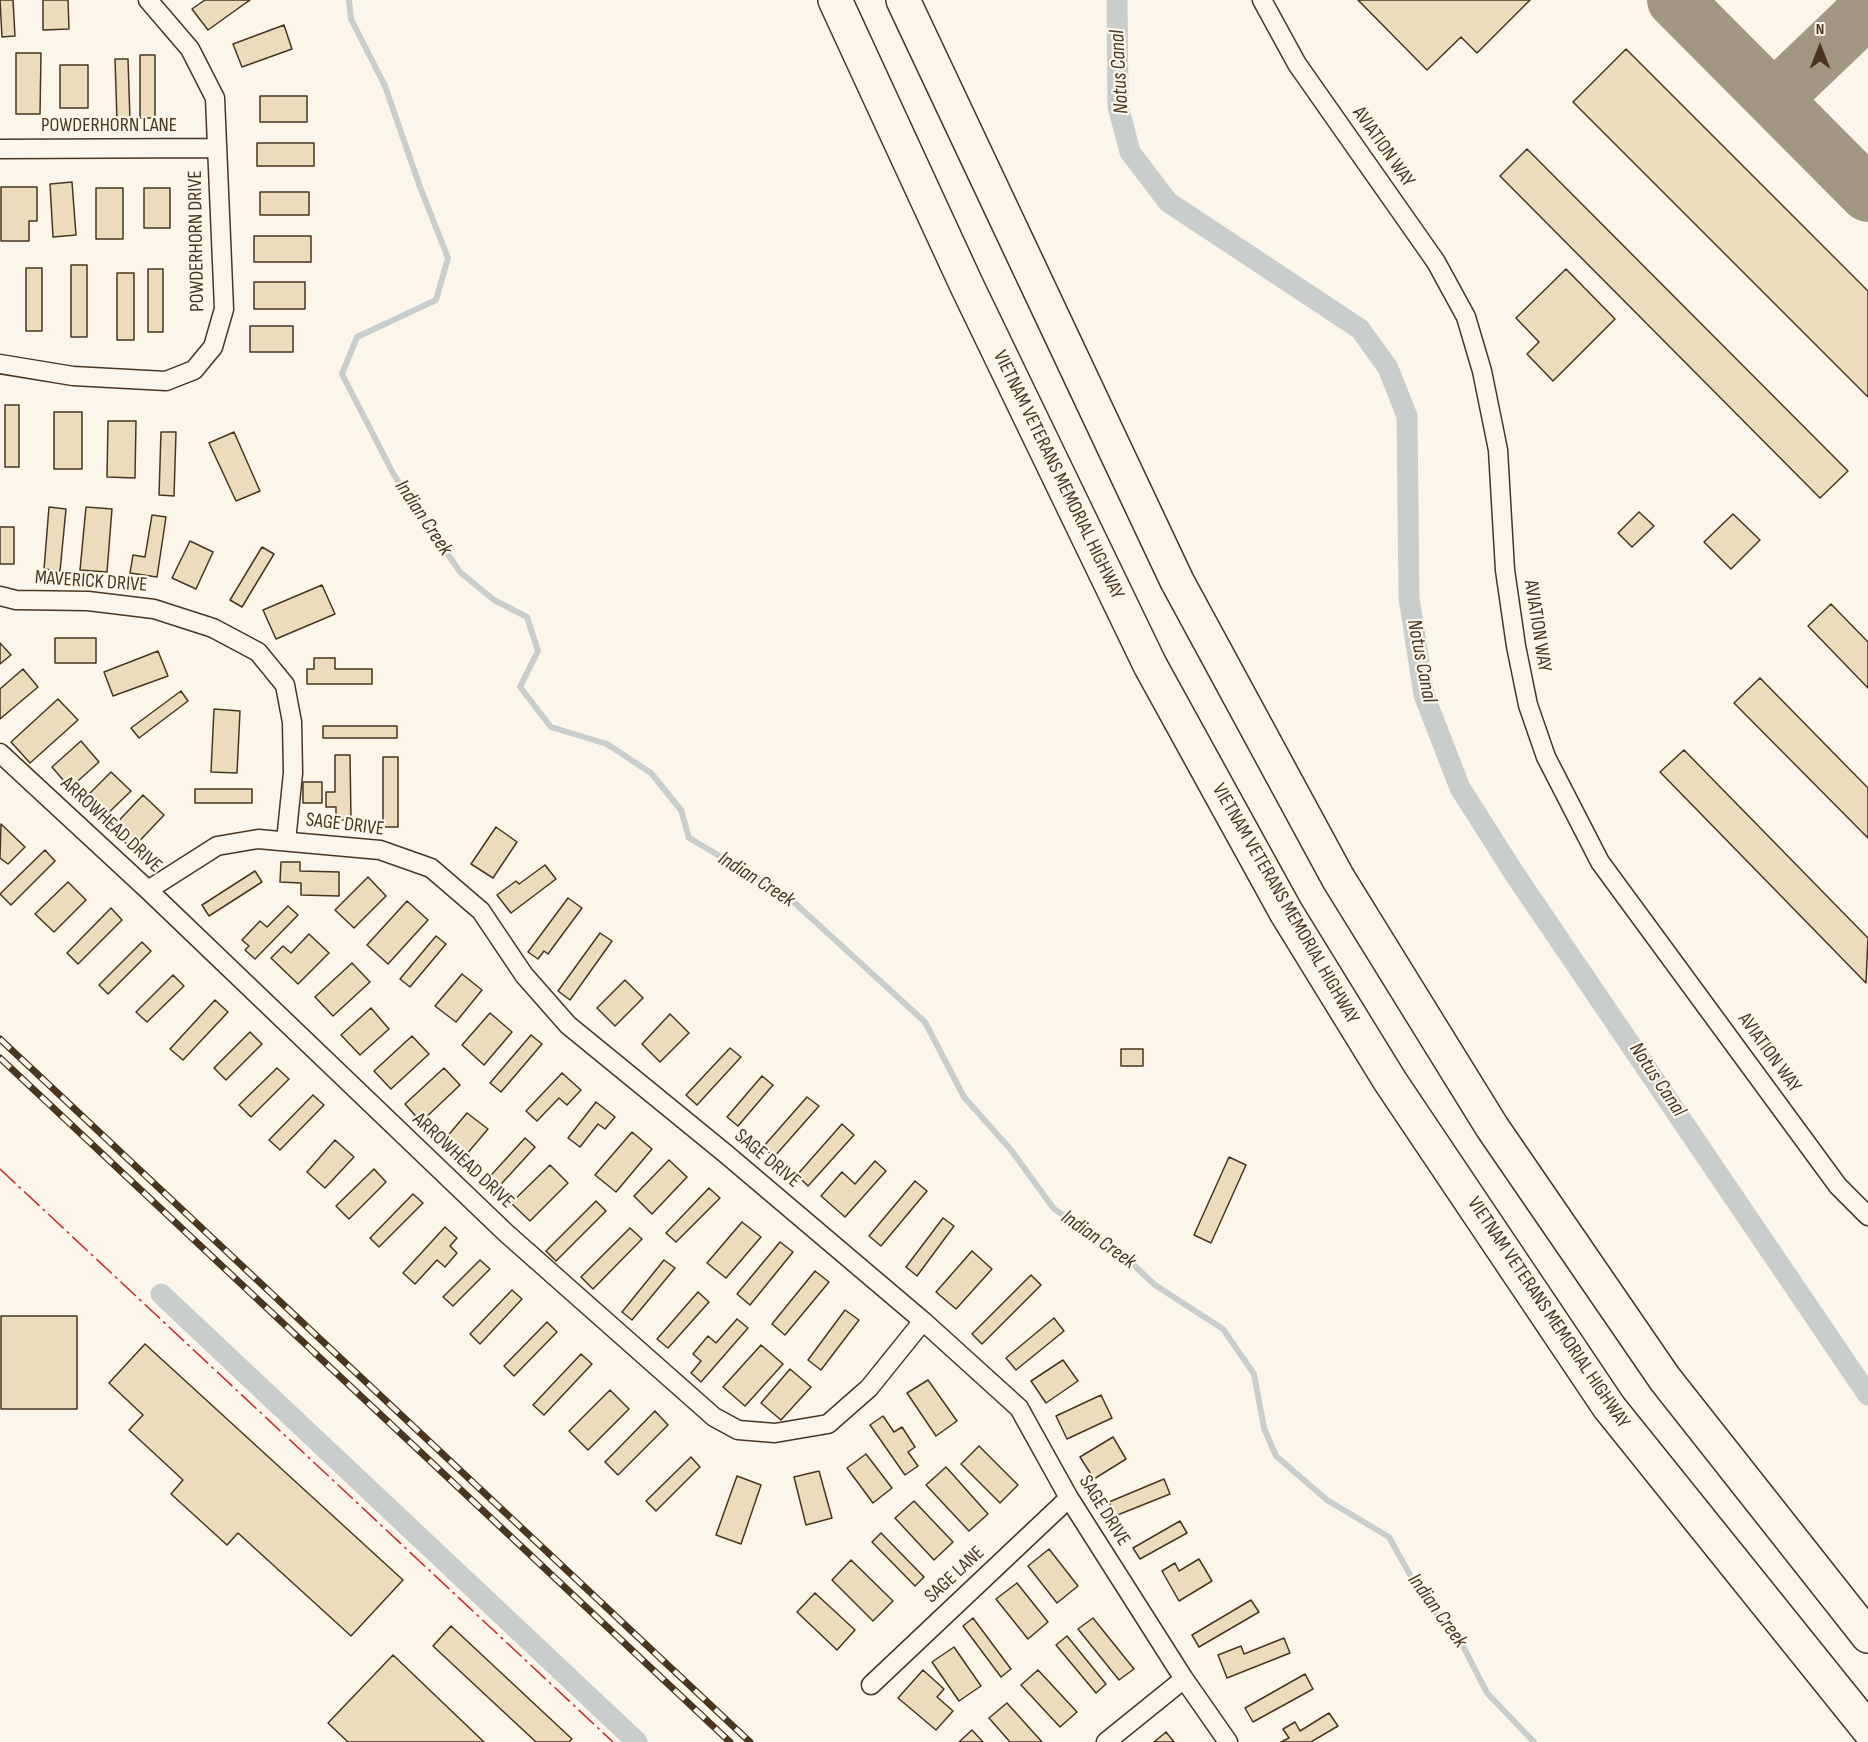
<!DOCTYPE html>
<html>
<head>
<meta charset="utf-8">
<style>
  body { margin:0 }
  #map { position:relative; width:1868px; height:1742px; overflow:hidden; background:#fbf6e9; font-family:"Sofia Sans Condensed",sans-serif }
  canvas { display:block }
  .north { position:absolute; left:1790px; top:18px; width:60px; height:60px; -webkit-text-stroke:4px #fbf6e9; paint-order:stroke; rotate:0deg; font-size:16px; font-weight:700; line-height:24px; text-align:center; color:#4a3520 }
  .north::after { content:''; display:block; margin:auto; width:21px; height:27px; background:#4a3520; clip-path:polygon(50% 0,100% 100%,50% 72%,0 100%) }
</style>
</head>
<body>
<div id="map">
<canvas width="1868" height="1742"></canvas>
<div class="north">N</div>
</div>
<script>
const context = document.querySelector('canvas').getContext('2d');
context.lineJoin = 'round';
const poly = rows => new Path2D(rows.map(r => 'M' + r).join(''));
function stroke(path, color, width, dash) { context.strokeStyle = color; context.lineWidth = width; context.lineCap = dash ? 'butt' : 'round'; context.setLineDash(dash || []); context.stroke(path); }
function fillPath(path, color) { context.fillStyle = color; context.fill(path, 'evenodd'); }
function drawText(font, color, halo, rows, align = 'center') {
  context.font = font + ' "Sofia Sans Condensed",sans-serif'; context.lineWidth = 4.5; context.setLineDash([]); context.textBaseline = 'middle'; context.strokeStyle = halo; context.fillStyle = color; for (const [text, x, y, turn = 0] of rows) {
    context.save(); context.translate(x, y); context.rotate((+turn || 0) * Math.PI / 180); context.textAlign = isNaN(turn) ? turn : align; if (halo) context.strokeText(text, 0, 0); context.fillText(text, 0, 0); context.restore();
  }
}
const stream = poly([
  [349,0,351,19,385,86,420,187,448,258,436,300,357,337,342,374,394,475,460,572,494,600,527,617,538,651,520,687,551,727,607,744,651,773,681,810,689,838,786,895,925,1022,964,1097,1011,1150,1054,1209,1123,1255,1155,1285,1223,1329,1254,1374,1264,1428,1276,1456,1327,1500,1389,1537,1423,1598,1461,1642,1487,1693,1534,1742]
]);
const canal = poly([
  [1117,0,1118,106,1130,152,1168,202,1360,329,1388,368,1407,416,1409,598,1424,695,1460,788,1514,873,1868,1395],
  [161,1294,637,1742]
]);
const taxiway = poly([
  [1675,0,1868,194],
  [1778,95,1868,9]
]);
const building = poly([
  [0,0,13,0,15,36,2,37,0,0],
  [43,0,68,0,69,29,43,30,43,0],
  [205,0,250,0,208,30,192,9,205,0],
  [1358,0,1530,0,1477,53,1461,37,1427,70,1358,0],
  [284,25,292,49,242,67,233,44,284,25],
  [1626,49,1868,291,1868,397,1573,102,1626,49],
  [16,53,41,53,40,114,16,114,16,53],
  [140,55,155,55,155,118,140,118,140,55],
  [115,59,128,59,130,120,117,121,115,59],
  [60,65,88,65,88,108,60,108,60,65],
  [260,96,307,96,307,122,260,122,260,96],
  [257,143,314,143,314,166,257,166,257,143],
  [1527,149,1848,471,1820,498,1500,176,1527,149],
  [72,182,76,235,53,237,50,184,72,182],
  [1,187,37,187,37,221,29,221,29,241,1,241,1,187],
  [96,188,123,188,123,239,96,239,96,188],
  [144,188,170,188,170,228,144,228,144,188],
  [260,192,309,192,309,215,260,215,260,192],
  [254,236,311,236,311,262,254,262,254,236],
  [71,265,87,265,87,337,71,337,71,265],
  [26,268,42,268,42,331,26,331,26,268],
  [148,269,163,269,163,332,148,332,148,269],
  [1566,269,1615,319,1553,381,1527,354,1539,342,1516,318,1566,269],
  [117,273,134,273,134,340,117,340,117,273],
  [254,282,305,282,305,309,254,309,254,282],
  [250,326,293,326,293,352,250,352,250,326],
  [5,405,19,405,19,467,5,467,5,405],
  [54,412,82,412,82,469,54,469,54,412],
  [108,421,136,421,135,478,107,477,108,421],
  [161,432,176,432,174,496,159,495,161,432],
  [234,432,260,491,236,501,209,443,234,432],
  [49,507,66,509,60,571,44,569,49,507],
  [86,507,112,509,107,572,80,570,86,507],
  [1639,512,1654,526,1632,547,1618,533,1639,512],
  [1733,514,1760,540,1731,569,1704,542,1733,514],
  [152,515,166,517,157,577,130,573,133,555,145,557,152,515],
  [0,527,14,527,14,564,0,564,0,527],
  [190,541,213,552,196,589,172,578,190,541],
  [262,547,274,554,242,607,230,600,262,547],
  [322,585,335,614,276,639,263,610,322,585],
  [1831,604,1868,642,1868,688,1808,626,1831,604],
  [55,638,96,638,96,663,55,663,55,638],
  [0,643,11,655,0,664,0,643],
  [158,651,168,676,113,696,104,672,158,651],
  [314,658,335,658,335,669,372,669,372,684,307,684,307,669,314,669,314,658],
  [23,669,38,687,0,719,0,689,23,669],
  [1760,678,1868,788,1868,838,1734,703,1760,678],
  [181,691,188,701,139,738,131,728,181,691],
  [58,699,78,720,30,763,11,742,58,699],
  [214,709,240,711,237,773,211,772,214,709],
  [323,726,397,726,397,738,323,738,323,726],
  [81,741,99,762,70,788,52,767,81,741],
  [1684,750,1868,938,1866,983,1660,772,1684,750],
  [335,755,350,755,351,820,336,820,336,807,326,807,326,792,335,792,335,755],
  [383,757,398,757,398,827,383,827,383,757],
  [111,772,131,791,102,819,82,801,111,772],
  [303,782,322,782,322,803,303,803,303,782],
  [195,789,252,789,252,803,195,803,195,789],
  [143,795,164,815,132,849,111,829,143,795],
  [1,824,25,847,8,864,0,858,1,824],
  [496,827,517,842,493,878,471,864,496,827],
  [45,850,55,861,11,905,0,894,45,850],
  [281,862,300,862,300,871,339,872,339,896,301,895,301,883,280,882,281,862],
  [545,865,556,879,511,913,497,895,516,881,519,884,545,865],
  [255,871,262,882,209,916,202,905,255,871],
  [368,877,386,896,354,928,335,910,368,877],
  [68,882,86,900,54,932,35,914,68,882],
  [568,898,582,908,548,954,544,951,538,959,528,952,568,898],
  [407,901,428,920,388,964,367,945,407,901],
  [288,906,298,915,255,959,245,950,249,946,242,940,260,921,267,927,288,906],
  [111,908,122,920,78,964,67,953,111,908],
  [600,933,612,941,570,1000,558,991,600,933],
  [309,934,329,953,298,984,271,958,283,946,291,953,309,934],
  [436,936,446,944,410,987,400,979,436,936],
  [142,942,151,951,108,994,99,985,142,942],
  [352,963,370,982,333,1016,315,997,352,963],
  [462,974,482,990,456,1022,435,1006,462,974],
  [173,975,184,986,147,1022,136,1012,173,975],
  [625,980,643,998,615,1026,597,1008,625,980],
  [215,1000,228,1012,183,1060,170,1049,215,1000],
  [371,1008,389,1029,360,1055,341,1035,371,1008],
  [490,1013,512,1032,484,1065,462,1045,490,1013],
  [670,1014,689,1033,660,1062,642,1044,670,1014],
  [250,1032,262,1044,226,1080,214,1068,250,1032],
  [531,1035,542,1044,501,1092,490,1083,531,1035],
  [412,1036,429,1054,391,1089,374,1071,412,1036],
  [730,1048,741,1057,697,1105,686,1095,730,1048],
  [1121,1049,1143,1049,1143,1066,1121,1066,1121,1049],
  [277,1068,289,1079,251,1117,239,1105,277,1068],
  [444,1068,460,1085,421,1122,405,1104,444,1068],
  [562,1073,581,1090,567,1105,559,1098,537,1121,526,1111,562,1073],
  [762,1076,773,1085,738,1126,727,1117,762,1076],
  [313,1095,324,1105,280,1150,269,1140,313,1095],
  [807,1097,819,1106,774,1157,763,1147,807,1097],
  [596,1102,615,1117,605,1129,598,1124,580,1147,568,1138,596,1102],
  [467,1113,488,1129,460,1162,440,1145,467,1113],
  [842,1124,854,1135,808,1186,797,1175,842,1124],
  [632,1132,652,1149,616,1192,595,1175,632,1132],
  [525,1138,535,1147,493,1193,483,1184,525,1138],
  [335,1140,354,1157,325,1188,307,1172,335,1140],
  [1229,1157,1246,1165,1211,1243,1194,1235,1229,1157],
  [669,1160,687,1177,652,1214,634,1196,669,1160],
  [875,1161,886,1171,845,1217,821,1196,842,1172,855,1184,875,1161],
  [550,1165,568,1183,530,1221,511,1203,550,1165],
  [374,1169,386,1182,349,1219,336,1206,374,1169],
  [915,1181,927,1191,881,1246,869,1236,915,1181],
  [709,1188,720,1198,676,1242,666,1233,709,1188],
  [413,1194,423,1203,379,1247,370,1238,413,1194],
  [596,1201,606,1211,556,1261,546,1251,596,1201],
  [943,1218,954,1226,917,1276,906,1267,943,1218],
  [742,1222,761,1237,726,1278,707,1263,742,1222],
  [445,1227,457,1238,450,1246,457,1253,445,1267,437,1260,415,1284,403,1273,445,1227],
  [630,1228,642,1239,593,1289,581,1277,630,1228],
  [780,1242,793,1252,750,1305,737,1294,780,1242],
  [972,1251,992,1269,956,1309,936,1292,972,1251],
  [480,1260,490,1269,453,1306,443,1297,480,1260],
  [664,1260,675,1268,632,1320,622,1312,664,1260],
  [815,1271,829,1282,785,1335,772,1324,815,1271],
  [1031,1275,1041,1285,982,1344,972,1334,1031,1275],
  [512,1290,522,1299,480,1344,470,1334,512,1290],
  [698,1292,709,1302,668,1348,657,1339,698,1292],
  [845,1310,859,1320,821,1370,808,1360,845,1310],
  [1,1316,77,1316,77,1409,1,1409,1,1316],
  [1054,1318,1064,1331,1016,1370,1006,1358,1054,1318],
  [737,1319,748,1328,701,1382,691,1373,701,1361,693,1354,708,1336,716,1343,737,1319],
  [547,1322,557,1332,514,1376,504,1366,547,1322],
  [145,1344,403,1580,351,1636,238,1533,227,1545,171,1494,183,1480,129,1430,143,1415,109,1383,145,1344],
  [761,1345,783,1364,745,1406,723,1387,761,1345],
  [581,1354,592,1364,544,1415,533,1405,581,1354],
  [1063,1360,1078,1381,1046,1403,1031,1381,1063,1360],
  [790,1369,811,1387,781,1420,761,1403,790,1369],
  [928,1380,957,1421,936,1436,907,1393,928,1380],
  [610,1390,629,1409,588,1450,569,1431,610,1390],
  [1101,1395,1112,1418,1067,1439,1056,1416,1101,1395],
  [655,1411,668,1425,618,1475,605,1462,655,1411],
  [883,1416,894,1432,902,1427,915,1447,908,1452,918,1466,905,1475,870,1425,883,1416],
  [1113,1437,1126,1459,1094,1479,1080,1457,1113,1437],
  [979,1446,1018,1485,1000,1503,961,1464,979,1446],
  [866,1454,892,1488,873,1503,847,1468,866,1454],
  [691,1457,700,1467,656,1511,646,1501,691,1457],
  [946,1467,988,1514,969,1531,926,1485,946,1467],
  [819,1471,832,1518,806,1525,794,1477,819,1471],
  [737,1476,761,1485,741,1544,716,1535,737,1476],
  [1164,1479,1170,1494,1115,1516,1109,1502,1164,1479],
  [914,1501,953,1542,934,1560,895,1518,914,1501],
  [1180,1521,1187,1533,1140,1559,1133,1548,1180,1521],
  [881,1533,924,1577,915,1586,872,1542,881,1533],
  [1049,1549,1078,1586,1057,1603,1028,1566,1049,1549],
  [1199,1559,1212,1581,1179,1601,1162,1571,1175,1563,1179,1571,1199,1559],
  [851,1560,893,1601,873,1621,832,1580,851,1560],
  [1017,1583,1048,1622,1028,1639,996,1599,1017,1583],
  [815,1593,855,1630,837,1650,797,1612,815,1593],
  [1251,1600,1259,1612,1199,1647,1192,1635,1251,1600],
  [973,1618,1011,1669,1001,1677,963,1626,973,1618],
  [1093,1618,1134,1669,1119,1680,1078,1629,1093,1618],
  [451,1626,572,1739,569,1742,536,1742,433,1646,451,1626],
  [1067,1636,1106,1684,1096,1693,1056,1645,1067,1636],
  [1284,1638,1290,1653,1227,1678,1218,1655,1241,1646,1244,1654,1284,1638],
  [954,1647,981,1686,959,1701,932,1662,954,1647],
  [393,1655,484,1742,348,1742,328,1723,393,1655],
  [923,1670,944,1689,937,1697,953,1711,936,1730,898,1698,923,1670],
  [1038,1670,1077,1712,1060,1727,1021,1685,1038,1670],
  [1305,1674,1313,1689,1253,1722,1245,1708,1305,1674],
  [1007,1703,1042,1742,1010,1742,989,1718,1007,1703],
  [1329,1713,1338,1726,1311,1742,1281,1742,1289,1738,1283,1729,1295,1722,1300,1731,1329,1713],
  [972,1730,983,1742,959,1742,972,1730],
  [1166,1732,1174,1742,1154,1742,1166,1732]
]);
const street = poly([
  [1262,0,1297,64,1436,262,1466,317,1482,371,1498,450,1505,570,1516,646,1528,705,1546,757,1600,862,1838,1186,1868,1216],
  [0,149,217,148],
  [0,364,73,376,166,381,194,370,213,347,224,309,215,98,190,49,148,0],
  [0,596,16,600,88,601,154,609,213,628,258,652,285,685,292,722,293,773,286,841],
  [0,753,148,890,506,1233,714,1417,738,1430,775,1433,828,1424,869,1388,923,1321],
  [148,890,217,846,258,839,380,850,431,868,481,911,524,975,568,1025,726,1154,923,1321,1019,1408,1069,1498,1184,1679,1228,1742],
  [871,1685,1069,1498],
  [1106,1742,1184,1679]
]);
const highway = poly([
  [835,0,967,286,1150,665,1286,912,1390,1081,1609,1407,1868,1729],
  [903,0,1177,581,1338,878,1492,1127,1665,1379,1868,1636]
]);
const rail = poly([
  [0,1039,750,1742],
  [0,1058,730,1742]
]);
const power = poly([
  [0,1169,613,1742]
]);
const streetNames = [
  ["POWDERHORN LANE",109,126],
  ["AVIATION WAY",1383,147,55],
  ["POWDERHORN DRIVE",197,241,-91],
  ["VIETNAM VETERANS MEMORIAL HIGHWAY",1058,475,64],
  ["MAVERICK DRIVE",91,582,4],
  ["AVIATION WAY",1537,626,81],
  ["ARROWHEAD DRIVE",111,825,43],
  ["SAGE DRIVE",345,825,7],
  ["VIETNAM VETERANS MEMORIAL HIGHWAY",1285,904,60],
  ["AVIATION WAY",1769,1053,54],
  ["SAGE DRIVE",767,1159,40],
  ["ARROWHEAD DRIVE",463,1161,43],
  ["VIETNAM VETERANS MEMORIAL HIGHWAY",1548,1313,56],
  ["SAGE DRIVE",1104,1511,58],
  ["SAGE LANE",955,1575,-43]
];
const waterNames = [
  ["Notus Canal",1120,72,-93],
  ["Indian Creek",423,518,56],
  ["Notus Canal",1421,661,79],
  ["Indian Creek",756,880,32],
  ["Notus Canal",1657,1080,56],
  ["Indian Creek",1098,1240,35],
  ["Indian Creek",1437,1611,54]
];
stroke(stream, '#c9cecd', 6);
stroke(canal, '#c9cecd', 21);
stroke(taxiway, '#a29684', 56);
fillPath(building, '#ecdcbc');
stroke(building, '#4a3520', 1.5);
stroke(street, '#4a3520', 21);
stroke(highway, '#4a3520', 36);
stroke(street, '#fbf6e9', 18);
stroke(highway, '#fbf6e9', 33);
stroke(rail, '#4a3520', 7);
stroke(rail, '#fbf6e9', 4.5, [14]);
stroke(power, '#c62828', 1.5, [21, 4.5, 3, 4.5]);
drawText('20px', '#4a3520', '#fbf6e9', streetNames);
drawText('italic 21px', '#4a3520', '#fbf6e9', waterNames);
</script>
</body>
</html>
